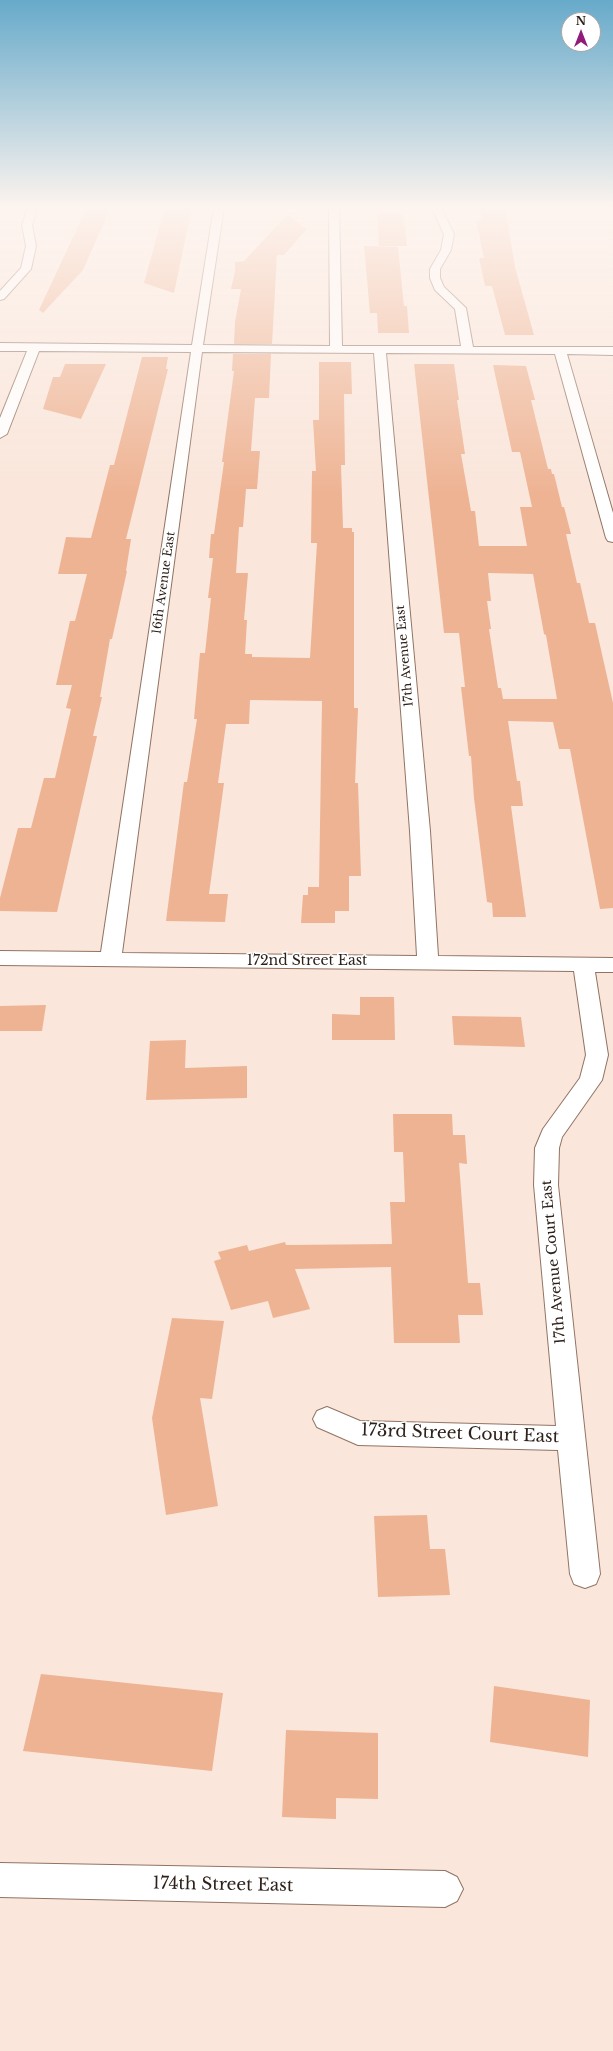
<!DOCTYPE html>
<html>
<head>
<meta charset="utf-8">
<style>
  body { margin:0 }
  #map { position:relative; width:613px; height:2051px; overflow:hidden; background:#fae6db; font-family:"Libre Baskerville",serif }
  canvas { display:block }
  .north { position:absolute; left:561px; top:12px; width:40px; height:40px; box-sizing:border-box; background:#fff; border:1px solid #aba6a4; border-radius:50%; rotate:0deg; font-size:11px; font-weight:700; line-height:16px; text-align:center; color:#2e211b }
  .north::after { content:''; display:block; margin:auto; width:14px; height:18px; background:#901b7a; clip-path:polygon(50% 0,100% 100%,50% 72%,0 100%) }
</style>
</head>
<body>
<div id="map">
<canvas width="613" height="2051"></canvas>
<div class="north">N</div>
</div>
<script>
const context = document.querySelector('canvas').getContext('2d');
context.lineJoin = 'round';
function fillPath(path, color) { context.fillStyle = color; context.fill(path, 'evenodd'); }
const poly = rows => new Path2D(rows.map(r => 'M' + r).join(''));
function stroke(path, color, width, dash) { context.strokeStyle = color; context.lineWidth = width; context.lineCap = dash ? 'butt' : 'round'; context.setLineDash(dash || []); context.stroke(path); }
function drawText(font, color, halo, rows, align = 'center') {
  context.font = font + ' "Libre Baskerville",serif'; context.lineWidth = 3; context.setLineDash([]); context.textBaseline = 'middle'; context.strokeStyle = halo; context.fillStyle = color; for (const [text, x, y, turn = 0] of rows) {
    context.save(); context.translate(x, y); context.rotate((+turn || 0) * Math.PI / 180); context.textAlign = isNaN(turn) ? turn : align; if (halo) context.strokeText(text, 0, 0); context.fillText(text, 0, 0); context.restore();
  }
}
const building = poly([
  [87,207,111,207,83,270,43,313,39,310],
  [165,207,192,207,174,293,144,283],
  [479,207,505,207,515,267,534,335,505,335,492,286,485,286,479,258,484,258,476,220,482,220],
  [377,214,403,214,407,246,379,246],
  [287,215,307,229,284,255,277,255,272,344,234,344,235,322,241,289,231,289,235,271,235,262,244,261],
  [364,246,398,247,404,306,407,306,409,333,378,333,377,313,370,313],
  [233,354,271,354,269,398,255,398,251,451,260,451,257,489,246,489,243,527,239,527,236,573,248,573,244,620,247,620,245,654,252,654,252,657,310,658,317,543,311,543,312,471,316,471,313,420,319,420,319,362,351,362,352,394,344,394,345,465,341,465,343,528,352,528,352,532,354,532,354,708,358,708,355,783,358,783,361,876,349,876,349,911,335,911,335,923,301,923,303,895,308,895,308,887,319,887,322,701,250,700,249,724,226,724,218,783,224,783,209,894,228,894,225,922,166,921,184,782,187,782,197,719,194,719,200,653,205,653,211,598,208,598,213,558,209,558,211,534,214,534,224,462,222,462,234,371,232,371],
  [142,357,168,357,166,369,168,369,126,539,131,539,126,571,127,571,112,639,110,639,100,697,102,697,93,736,97,736,57,912,0,911,0,898,18,828,31,828,44,778,55,778,71,709,66,708,72,685,56,685,70,621,75,621,87,574,58,574,66,537,91,538,110,465,114,465],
  [65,364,106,364,81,419,43,409,53,377,60,377],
  [414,364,454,364,459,400,457,400,465,454,461,454,471,511,475,511,479,546,527,546,520,507,532,507,520,452,512,452,493,365,526,366,535,400,531,400,548,469,551,469,552,474,554,474,562,507,564,507,571,534,566,534,577,583,580,583,589,623,595,623,613,703,613,908,600,909,570,749,559,749,553,722,508,721,517,781,520,781,523,806,511,806,526,917,493,917,492,903,487,902,474,798,471,756,469,756,461,687,465,687,459,633,444,633],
  [488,573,533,574,544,634,546,635,557,699,503,699,501,688,498,688,489,629,491,629,487,601,491,601],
  [360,997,394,997,395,1040,332,1040,332,1014,360,1015],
  [46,1005,42,1031,0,1031,0,1006],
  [452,1016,521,1017,525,1047,454,1045],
  [186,1040,185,1068,247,1066,247,1098,146,1100,150,1041],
  [393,1114,452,1114,453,1135,465,1135,467,1164,459,1163,468,1283,480,1283,483,1315,458,1315,460,1343,394,1343,391,1267,295,1269,310,1309,273,1318,268,1301,231,1310,214,1261,221,1259,218,1252,247,1245,249,1251,285,1242,286,1245,392,1244,390,1202,405,1202,403,1152,394,1152],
  [172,1318,224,1321,212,1399,200,1398,218,1506,166,1515,152,1418],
  [427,1515,430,1549,445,1549,450,1595,378,1597,374,1516],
  [41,1674,223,1693,212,1771,23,1751],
  [494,1686,590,1700,588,1757,490,1742],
  [286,1730,378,1733,378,1799,336,1798,336,1819,282,1817]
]);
const minor = poly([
  [28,207,38,207,32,225,36,246,31,269,4,299,0,300,0,291,21,268,26,246,22,225,28,207],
  [214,207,224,207,203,345,330,346,329,207,339,207,342,346,461,346,455,309,435,290,430,278,430,269,441,250,444,234,431,207,441,207,454,234,451,250,440,269,440,278,444,287,466,308,473,347,613,347,613,355,567,354,613,513,613,542,608,541,606,538,555,354,386,353,430,831,438,956,613,958,613,972,595,972,608,1055,602,1080,562,1137,559,1148,558,1185,600,1574,596,1584,585,1588,574,1584,570,1574,558,1450,358,1445,317,1427,313,1419,317,1411,327,1407,360,1421,556,1426,534,1185,535,1148,543,1129,580,1078,586,1055,574,971,0,965,0,951,101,952,191,352,39,351,7,434,0,438,0,418,27,351,0,351,0,343,192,345,214,207],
  [202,352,374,353,410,831,417,956,122,953,202,352],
  [0,1863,445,1871,457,1877,463,1889,457,1901,445,1907,0,1897,0,1863]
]);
const farStreetnames = [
  ["16th Avenue East",164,583,-82],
  ["17th Avenue East",405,656,-95]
];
const streetNames = [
  ["172nd Street East",307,961],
  ["17th Avenue Court East",554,1262,-95]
];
const nearStreetnames = [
  ["173rd Street Court East",460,1434,2],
  ["174th Street East",223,1885,1]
];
fillPath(building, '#eeb393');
stroke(minor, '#917363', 2);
fillPath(minor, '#fff');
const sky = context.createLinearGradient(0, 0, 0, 494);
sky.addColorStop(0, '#67aaca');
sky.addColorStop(0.42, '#fdf4ef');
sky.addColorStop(1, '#fdf4ef00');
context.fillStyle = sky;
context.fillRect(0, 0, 613, 494);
drawText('12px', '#2e211b', '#fff', farStreetnames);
drawText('14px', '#2e211b', '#fff', streetNames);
drawText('17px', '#2e211b', '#fff', nearStreetnames);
</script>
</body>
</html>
